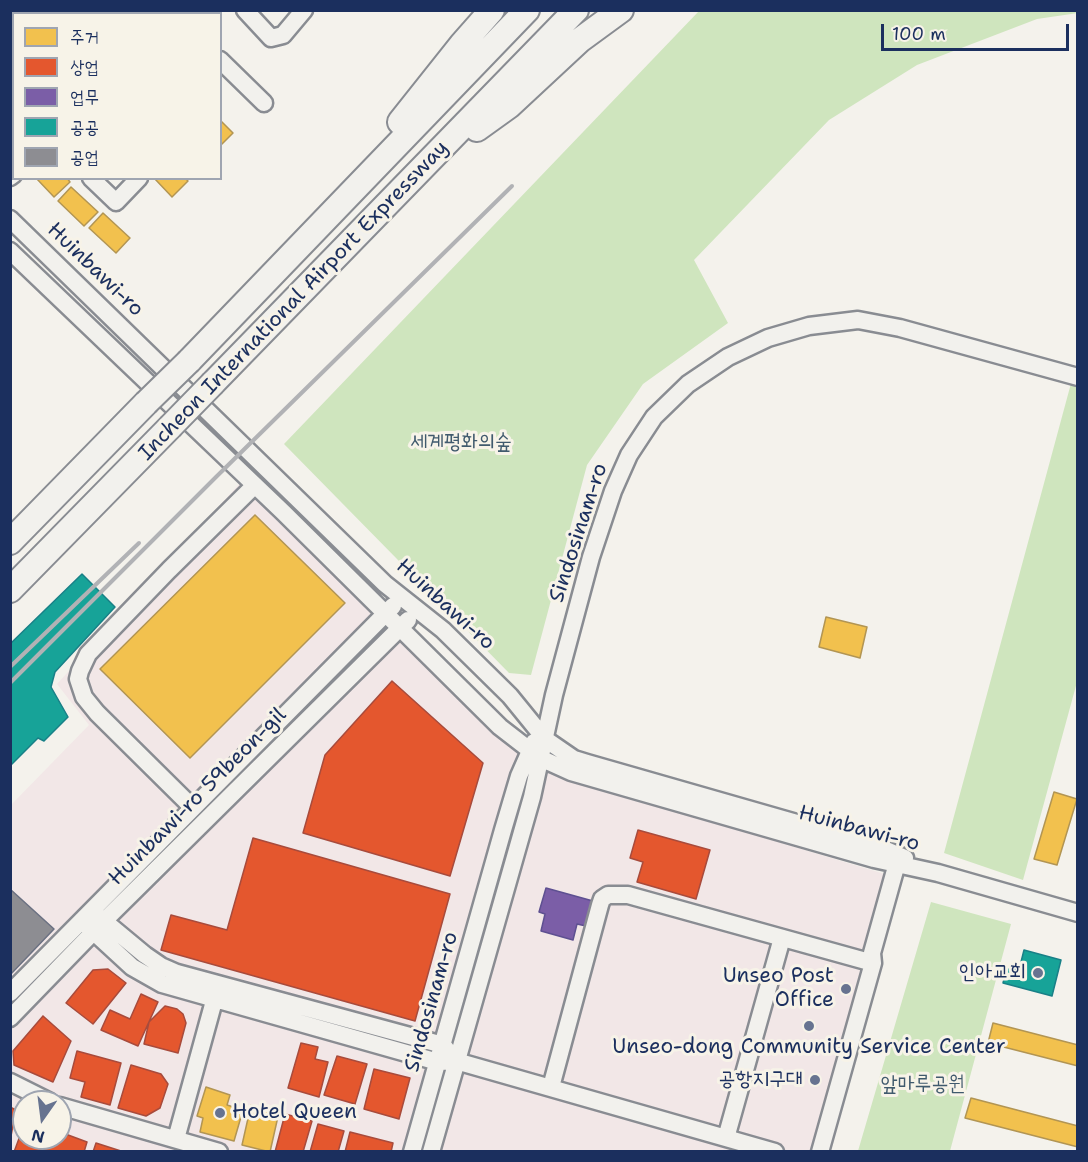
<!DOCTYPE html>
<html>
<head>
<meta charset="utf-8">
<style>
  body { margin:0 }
  #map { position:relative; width:1088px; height:1162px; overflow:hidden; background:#f4f2ec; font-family:"Shantell Sans","Poor Story",sans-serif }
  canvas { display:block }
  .frame { position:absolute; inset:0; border:12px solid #1b2f5e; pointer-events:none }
  .legend { position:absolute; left:12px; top:12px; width:210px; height:168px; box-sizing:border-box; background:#f7f3e8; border:2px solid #9fa5b1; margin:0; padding:8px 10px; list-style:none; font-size:18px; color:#1b2f5e }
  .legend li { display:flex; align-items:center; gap:12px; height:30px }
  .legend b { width:30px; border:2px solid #9fa5b1 }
  .north { position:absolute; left:12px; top:1090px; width:60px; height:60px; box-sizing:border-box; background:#f7f3e8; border:2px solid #9fa5b1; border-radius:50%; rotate:194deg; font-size:16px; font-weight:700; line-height:24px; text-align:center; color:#1b2f5e }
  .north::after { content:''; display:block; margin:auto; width:21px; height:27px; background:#677390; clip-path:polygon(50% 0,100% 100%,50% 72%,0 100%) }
  .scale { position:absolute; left:881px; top:24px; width:188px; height:27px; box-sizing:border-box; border:3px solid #1b2f5e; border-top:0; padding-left:8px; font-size:18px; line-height:21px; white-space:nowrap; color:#1b2f5e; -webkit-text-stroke:4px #f7f3e8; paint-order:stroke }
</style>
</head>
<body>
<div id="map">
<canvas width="1088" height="1162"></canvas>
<div class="frame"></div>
<ul class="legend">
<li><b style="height:16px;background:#f2c14e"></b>주거</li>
<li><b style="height:16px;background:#e4572e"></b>상업</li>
<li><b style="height:16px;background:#7b5ea7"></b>업무</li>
<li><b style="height:16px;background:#17a398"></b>공공</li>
<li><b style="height:16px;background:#8d8d92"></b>공업</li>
</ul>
<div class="north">N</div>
<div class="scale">100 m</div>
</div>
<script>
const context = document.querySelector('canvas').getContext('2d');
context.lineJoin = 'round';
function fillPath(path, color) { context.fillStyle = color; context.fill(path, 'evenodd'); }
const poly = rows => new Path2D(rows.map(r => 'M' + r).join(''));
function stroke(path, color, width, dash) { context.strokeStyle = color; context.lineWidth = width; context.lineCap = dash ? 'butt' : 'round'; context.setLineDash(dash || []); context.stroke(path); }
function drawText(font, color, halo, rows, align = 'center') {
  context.font = font + ' "Shantell Sans","Poor Story",sans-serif'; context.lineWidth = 6; context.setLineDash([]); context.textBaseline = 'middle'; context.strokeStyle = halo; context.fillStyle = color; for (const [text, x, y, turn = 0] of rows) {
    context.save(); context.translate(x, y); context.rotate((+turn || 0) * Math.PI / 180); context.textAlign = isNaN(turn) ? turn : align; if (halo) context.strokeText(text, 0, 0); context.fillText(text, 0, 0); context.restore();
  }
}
const built = poly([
  [250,472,562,777,898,878,824,1151,11,1151,10,806,89,725,57,684],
  [24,1102,60,1102,60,1138,24,1138]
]);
const green = poly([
  [699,11,1077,10,1078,13,1037,19,917,65,829,120,694,260,728,323,643,384,587,465,531,675,509,673,284,444],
  [1073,376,1078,377,1077,682,1023,880,944,853],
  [931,902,1011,924,950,1151,858,1151]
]);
const homes = poly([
  [220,120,233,133,220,146,220,120],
  [36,178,67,178,70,182,54,197,36,178],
  [154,178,185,178,188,181,172,197,154,178],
  [71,187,98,212,84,226,58,201,71,187],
  [103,213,130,238,116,253,89,228,103,213],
  [255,515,345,603,190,758,100,669,255,515],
  [826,617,867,627,860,658,819,647,826,617],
  [1054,792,1077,799,1057,865,1034,859,1054,792],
  [993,1023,1078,1045,1078,1066,988,1043,993,1023],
  [206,1087,230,1095,227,1105,243,1110,234,1141,200,1132,203,1118,197,1116,206,1087],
  [971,1098,1078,1126,1078,1147,965,1118,971,1098],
  [251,1105,279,1112,270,1152,242,1145,251,1105]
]);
const shops = poly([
  [392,681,483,763,450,876,303,833,325,755,392,681],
  [638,830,710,850,696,899,637,882,643,862,630,858,638,830],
  [253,838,450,894,415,1021,161,950,171,915,227,930,253,838],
  [108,969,126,983,93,1024,66,1003,93,970,108,969],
  [141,994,158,1002,138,1046,101,1030,110,1010,130,1019,141,994],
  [165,1006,177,1009,183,1014,186,1023,178,1053,144,1044,149,1022,165,1006],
  [43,1016,71,1041,53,1082,14,1065,13,1051,43,1016],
  [301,1043,318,1047,315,1059,328,1062,319,1097,288,1088,301,1043],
  [77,1051,121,1063,110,1105,81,1097,85,1082,70,1078,77,1051],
  [337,1056,367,1064,355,1104,324,1095,337,1056],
  [131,1065,161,1074,168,1084,160,1108,146,1116,118,1108,131,1065],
  [374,1069,410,1078,399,1119,364,1109,374,1069],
  [10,1107,16,1110,10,1141,10,1107],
  [285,1114,312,1121,303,1152,275,1152,285,1114],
  [318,1124,344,1131,338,1152,310,1152,318,1124],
  [24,1125,24,1138,60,1138,60,1132,87,1142,84,1152,14,1152,24,1125],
  [350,1132,393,1143,391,1152,345,1152,350,1132],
  [96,1143,124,1152,93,1152,96,1143]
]);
const offices = poly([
  [546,888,593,901,586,926,577,924,573,940,541,931,545,914,539,912,546,888]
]);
const public = poly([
  [82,574,115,607,55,672,51,687,68,717,44,741,38,738,10,766,10,644,82,574],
  [1024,950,1061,960,1052,996,1003,983,1007,967,1019,970,1024,950]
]);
const industry = poly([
  [10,889,54,929,10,975,10,889]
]);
const minor = poly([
  [100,10,103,14],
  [171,10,174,14],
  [245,10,271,38,283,35,304,10],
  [22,14,25,10],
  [10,25,14,22],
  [220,60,264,103],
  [10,100,14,103],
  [10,177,14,174],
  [91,178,116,202,139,178],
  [10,219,385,584,443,630,510,696,545,739,574,759,587,763,877,846,905,858],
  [10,251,283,512,500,727,540,758,571,772,874,859,938,873,1078,913],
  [192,807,97,713,84,697,78,679,80,671,88,654,169,570,255,485],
  [98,916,145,955,161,966,177,973,443,1045,450,1054],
  [82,921,132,967,162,984,438,1062,456,1061,775,1152],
  [10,993,393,606],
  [10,1018,104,921,408,620],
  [10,1082,50,1102],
  [551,1087,600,905,602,899,608,895,628,895,873,963],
  [60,1106,219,1152],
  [726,1138,782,938],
  [176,1139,217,990],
  [412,1152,503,830,519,776,534,742],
  [431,1152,532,797,554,695,591,557,613,491,629,455,654,417,688,384,728,357,768,338,809,326,858,320,900,328,1078,377],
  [820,1152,873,963,872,953,899,856]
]);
const highway = poly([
  [400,122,462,44,492,10],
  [477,129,509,106,580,40,621,10],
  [189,361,527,10],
  [213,383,576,10],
  [10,542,146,403],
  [10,590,170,427]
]);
const rail = poly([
  [10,667,139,543],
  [10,683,216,477,512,186]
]);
const highwayBridge = poly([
  [146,403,189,361],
  [170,427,213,383]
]);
const markers = [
  [1038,973,6,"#677390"],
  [846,989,6,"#677390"],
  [809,1026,6,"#677390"],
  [815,1080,6,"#677390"],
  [220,1113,6,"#677390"]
];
const streetNames = [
  ["Huinbawi-ro",95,270,44],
  ["Incheon International Airport Expressway",294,301,-46],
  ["Sindosinam-ro",579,533,-72],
  ["Huinbawi-ro",445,605,42],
  ["Huinbawi-ro 59beon-gil",198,797,-45],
  ["Huinbawi-ro",859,829,15],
  ["Sindosinam-ro",432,1002,-74]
];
const parkNames = [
  ["세계평화의숲",461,443],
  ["앞마루공원",923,1085]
];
const poiNames = [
  ["인아교회",1026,973],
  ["Unseo Post",834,977],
  ["Office",834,1001],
  ["Unseo-dong Community Service Center",809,1048,"center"],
  ["공항지구대",803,1080],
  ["Hotel Queen",232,1113,"left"]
];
fillPath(built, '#f2e7e7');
fillPath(green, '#cfe5be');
fillPath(homes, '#f2c14e');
stroke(homes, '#b29553', 1.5);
fillPath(shops, '#e4572e');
stroke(shops, '#a84b3c', 1.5);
fillPath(offices, '#7b5ea7');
stroke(offices, '#5e5091', 1.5);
fillPath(public, '#17a398');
stroke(public, '#188087', 1.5);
fillPath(industry, '#8d8d92');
stroke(industry, '#6b7182', 1.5);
stroke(minor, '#898c92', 21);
stroke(highway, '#898c92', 28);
stroke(minor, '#f2f1ed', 16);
stroke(highway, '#f2f1ed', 24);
stroke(rail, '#b1b2b5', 4);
stroke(highwayBridge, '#898c92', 28, []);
stroke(highwayBridge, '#f2f1ed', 24);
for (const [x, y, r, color] of markers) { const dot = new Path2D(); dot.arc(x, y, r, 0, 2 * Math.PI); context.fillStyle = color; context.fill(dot); stroke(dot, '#f7f3e8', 2); }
drawText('21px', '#1b2f5e', '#f7f3e8', streetNames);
drawText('21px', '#405a6d', '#f7f3e8', parkNames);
drawText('21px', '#1b2f5e', '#f7f3e8', poiNames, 'right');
</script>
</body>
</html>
